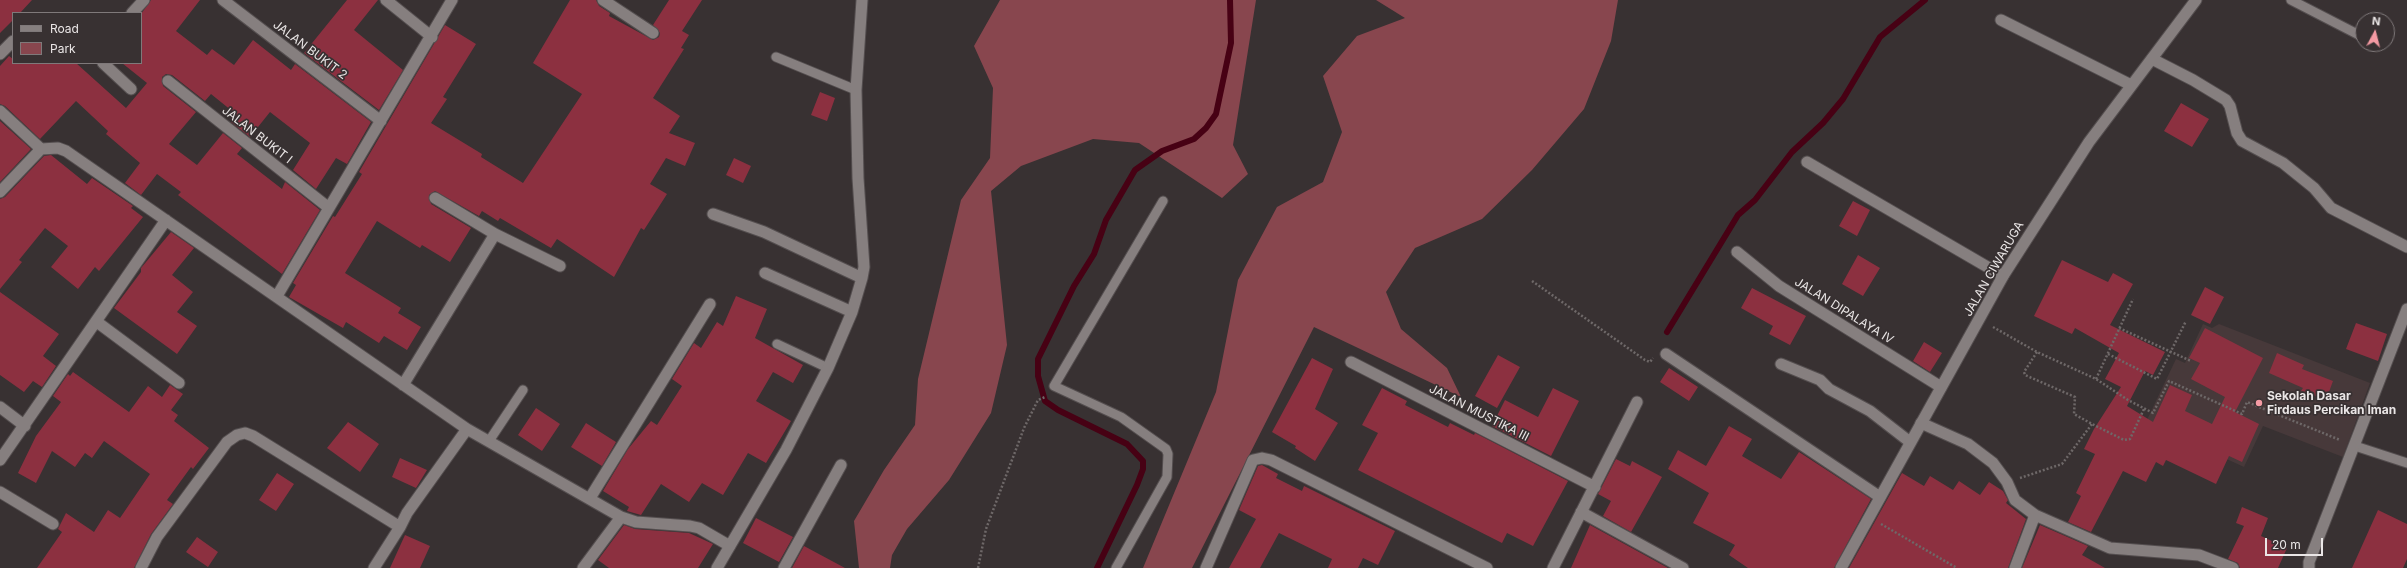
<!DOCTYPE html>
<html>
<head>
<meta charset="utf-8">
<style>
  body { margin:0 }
  #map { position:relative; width:2407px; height:568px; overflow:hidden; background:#383132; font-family:Inter,sans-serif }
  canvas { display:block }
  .legend { position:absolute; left:12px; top:12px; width:130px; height:52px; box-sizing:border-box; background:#383132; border:1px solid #7f797a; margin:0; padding:5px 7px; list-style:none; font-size:12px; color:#eae6e6 }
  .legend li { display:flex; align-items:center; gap:8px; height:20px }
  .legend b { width:20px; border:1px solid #7f797a }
  .north { position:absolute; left:2355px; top:12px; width:40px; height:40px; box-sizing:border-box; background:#383132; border:1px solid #7f797a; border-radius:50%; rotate:7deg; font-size:11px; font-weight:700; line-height:16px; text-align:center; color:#eae6e6 }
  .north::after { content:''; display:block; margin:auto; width:14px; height:18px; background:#f49aa3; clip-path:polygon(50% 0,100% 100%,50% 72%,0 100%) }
  .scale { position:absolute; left:2265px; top:538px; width:58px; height:18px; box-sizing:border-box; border:2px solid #eae6e6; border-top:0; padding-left:5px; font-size:12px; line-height:14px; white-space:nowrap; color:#eae6e6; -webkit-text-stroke:3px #383132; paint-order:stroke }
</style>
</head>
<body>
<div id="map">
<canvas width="2407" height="568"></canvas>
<ul class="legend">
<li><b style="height:5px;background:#867f7f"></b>Road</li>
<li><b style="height:11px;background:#88464e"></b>Park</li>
</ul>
<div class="north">N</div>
<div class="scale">20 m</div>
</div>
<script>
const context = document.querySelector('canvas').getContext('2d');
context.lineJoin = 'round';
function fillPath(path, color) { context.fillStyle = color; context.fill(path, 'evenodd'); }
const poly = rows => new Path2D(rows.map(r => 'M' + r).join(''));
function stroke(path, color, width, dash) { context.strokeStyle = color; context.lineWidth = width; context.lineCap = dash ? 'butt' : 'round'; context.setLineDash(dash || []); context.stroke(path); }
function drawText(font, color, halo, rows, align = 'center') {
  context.font = font + ' Inter,sans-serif'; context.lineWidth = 3.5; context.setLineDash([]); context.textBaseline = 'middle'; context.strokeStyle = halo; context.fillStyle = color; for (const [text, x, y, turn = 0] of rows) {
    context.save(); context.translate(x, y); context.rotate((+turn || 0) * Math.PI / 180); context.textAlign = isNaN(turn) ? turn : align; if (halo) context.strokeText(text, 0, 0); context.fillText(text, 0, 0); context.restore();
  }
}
const built = poly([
  [2203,324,2212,328,2219,324,2370,383,2343,457,2263,426,2244,467,2146,422,2176,359,2185,363]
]);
const green = poly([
  [1000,0,1256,0,1233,145,1248,174,1222,198,1139,143,1093,139,1021,166,991,191,1007,345,991,413,949,480,907,529,892,555,890,568,859,568,854,521,884,470,915,425,918,379,961,200,990,158,993,88,974,46],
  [1376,0,1618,0,1611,41,1584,109,1532,170,1482,219,1415,248,1386,292,1401,329,1447,368,1461,397,1314,327,1192,568,1143,568,1216,392,1238,280,1277,207,1323,182,1342,132,1323,76,1357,36,1405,18]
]);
const stream = poly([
  [1667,332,1738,215,1755,200,1792,152,1823,123,1843,99,1880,37,1925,0],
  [1097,568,1137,485,1143,469,1143,461,1127,444,1058,410,1045,401,1038,376,1038,359,1074,286,1094,254,1106,220,1135,170,1162,151,1194,139,1206,128,1216,114,1231,43,1230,0]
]);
const building = poly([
  [0,0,32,0,20,13,13,13,13,20,0,33],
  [151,0,200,0,176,31,207,55,212,49,234,65,253,40,291,70,295,64,371,122,347,164,336,158,316,189,293,170,310,143,270,112,250,137,231,122,237,115,211,94,205,101,172,75,166,74,162,77,163,86,196,112,169,144,197,165,223,133,242,148,237,154,282,189,285,182,320,210,282,274,178,195,181,192,157,174,141,195,125,183,140,163,106,134,108,131,76,101,40,139,5,106,0,104,0,66,9,56,13,59,13,63,76,63,126,108,147,83,122,63,141,63,141,14],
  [347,0,378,0,354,30,403,70,379,110,304,53],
  [570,0,596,0,599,6,610,13,609,16,653,40,659,37,660,33,653,25,669,0,702,0,682,31,689,35,681,48,684,49,653,98,680,116,669,133,695,143,685,166,666,158,650,184,667,194,644,230,641,228,614,277,557,239,551,248,500,218,498,221,482,211,479,216,435,191,429,195,431,204,471,228,450,262,422,245,420,248,377,221,345,273,401,308,398,313,421,327,407,350,384,336,379,343,346,322,343,328,289,297,296,285,293,283,333,216,335,217,362,174,359,172,445,25,476,44,443,97,447,99,431,123,482,154,481,157,523,183,582,94,533,63],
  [820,92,835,98,827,121,811,115],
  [2181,103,2209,119,2192,147,2164,131],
  [0,121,31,149,0,182],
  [51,155,87,184,92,178,133,206,131,208,143,217,99,271,95,267,78,289,51,267,68,246,45,228,19,260,22,262,0,289,0,199,5,197,44,156],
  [734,158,751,166,743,183,726,175],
  [1853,201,1870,210,1857,236,1839,226],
  [171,232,194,248,172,275,193,292,177,312,197,326,177,354,114,308,141,272,141,268],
  [1858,255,1880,268,1863,296,1842,284],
  [2062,260,2108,282,2113,273,2133,284,2110,325,2165,352,2153,375,2145,371,2127,406,2153,422,2170,385,2192,395,2185,411,2212,424,2225,397,2191,379,2200,363,2189,358,2205,328,2263,358,2235,412,2259,424,2242,462,2229,456,2216,484,2166,460,2163,466,2156,462,2146,482,2123,471,2091,532,2068,522,2081,496,2076,493,2095,454,2084,449,2094,429,2121,387,2105,379,2119,353,2075,328,2072,334,2034,316],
  [2205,287,2224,297,2210,324,2191,315],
  [1752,288,1806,316,1790,345,1769,334,1773,326,1741,308],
  [0,292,59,334,43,356,56,366,42,387,33,381,24,392,0,375],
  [736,296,767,309,755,338,803,365,793,383,773,372,756,401,791,421,766,463,748,453,723,495,702,483,689,502,661,484,641,515,627,511,629,507,603,491,628,449,651,421,657,425,682,386,672,379,694,343,701,348,717,322,723,326],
  [2356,323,2387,334,2378,361,2346,349],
  [1924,342,1942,353,1930,372,1913,361],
  [2277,353,2304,365,2302,369,2333,381,2326,400,2301,391,2303,388,2269,373],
  [1498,355,1520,367,1497,408,1475,396],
  [1312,358,1333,369,1315,409,1338,423,1315,461,1295,448,1296,446,1272,432],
  [1669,368,1698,387,1689,401,1660,382],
  [73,372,129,412,148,386,162,397,170,385,183,394,171,410,178,415,174,421,209,448,193,469,191,467,167,500,173,504,151,534,134,568,37,568,62,532,58,529,66,513,94,532,108,510,120,518,150,474,104,441,92,458,85,453,75,467,52,451,36,483,18,473,36,436,61,402,53,396,68,374,70,376],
  [1382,388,1407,401,1405,405,1448,427,1450,423,1474,435,1475,433,1568,481,1533,546,1507,533,1502,543,1358,470,1378,433,1362,425],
  [1553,388,1579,401,1551,456,1492,426,1505,400,1538,417],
  [536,408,560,424,542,451,518,435],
  [348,422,379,444,360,472,327,448],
  [586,423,616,442,602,466,571,447],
  [1729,426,1752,439,1742,456,1781,479,1799,452,1871,499,1834,568,1748,568,1729,555,1735,545,1693,523,1709,493,1668,469,1678,450,1706,466],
  [400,458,427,470,416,488,392,477],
  [1616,459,1630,466,1632,461,1662,477,1631,532,1603,516,1611,501,1598,494],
  [1262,465,1278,474,1276,478,1302,491,1304,486,1395,531,1378,565,1363,558,1358,568,1328,568,1332,559,1279,533,1260,568,1229,568,1256,519,1239,510,1258,466],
  [277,473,294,484,276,511,259,500],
  [1902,473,1924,486,1930,476,1953,490,1959,481,1980,495,1989,482,2003,491,2008,500,2006,503,2026,519,2008,568,1849,568],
  [2242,507,2268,518,2261,536,2287,548,2278,568,2240,568,2238,563,2228,559,2244,526,2236,523],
  [2378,510,2407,524,2407,559,2403,568,2352,568],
  [756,518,793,537,779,562,743,543],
  [624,525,635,529,689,533,713,544,698,568,609,568,598,560],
  [1590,525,1668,568,1571,568],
  [2040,525,2088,546,2082,555,2105,568,2022,568],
  [405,535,430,546,420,568,390,568],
  [197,537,218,552,208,567,186,552],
  [804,546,845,568,792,568]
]);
const path = poly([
  [1532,281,1645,360,1650,362,1653,358],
  [1993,327,2037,352,2096,379,2128,400,2153,413,2169,381,2242,414,2247,402,2340,440],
  [2119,328,2191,361],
  [2037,352,2024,372,2025,375,2075,397,2074,414,2092,424,2124,440,2130,439,2144,409],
  [2108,354,2157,379,2186,321],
  [2096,379,2133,299],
  [2020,478,2062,464,2092,424],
  [1881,524,1957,568],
  [978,568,986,529,1024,428,1038,400,1045,397]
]);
const service = poly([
  [2291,0,2363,37],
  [776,57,856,90],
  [777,344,828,368],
  [489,441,523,390],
  [2355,446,2407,463],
  [1116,568,1167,477,1168,454,1166,449,1121,417,1054,386,1163,201]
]);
const minor = poly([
  [223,0,381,121],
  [386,0,432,37],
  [603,0,653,33],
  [132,13,144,0],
  [2001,20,2131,85],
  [0,54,13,41],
  [2152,59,2193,80,2226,100,2230,106,2237,133,2242,141,2283,163,2314,188,2331,208,2407,247],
  [103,63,131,89],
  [168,81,329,208],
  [0,111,41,149],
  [1807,162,2003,276],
  [0,192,41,149,58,148,66,151,467,429,621,517,636,522,690,526,699,528,730,546],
  [435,198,495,234],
  [713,214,764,232,862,278],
  [1737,252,1779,286,1941,387],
  [765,273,852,312],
  [277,296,452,0],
  [97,322,179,383],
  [1666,354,1880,497],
  [1351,362,1595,487],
  [1781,364,1820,380,1829,389,1870,411,1910,442],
  [403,385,495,234,560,266],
  [0,407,25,426],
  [1921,423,1968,444,1993,463,2007,482,2015,500,2035,515,2110,548,2199,555,2233,568],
  [0,460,166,220],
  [0,492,53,524],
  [590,498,710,304],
  [1581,512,1683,568],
  [141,568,157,537,227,442,237,435,245,433,253,436,400,527,407,513,467,429],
  [374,568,400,527],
  [583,568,621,517],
  [717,568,786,450,828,368,852,312,862,278,864,267,858,178,856,90,862,0],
  [784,568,841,465],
  [1206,568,1253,460,1262,458,1271,460,1487,568],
  [1553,568,1637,402],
  [2015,568,2035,515],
  [2309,568,2309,562,2407,309]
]);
const tertiary = poly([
  [1841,568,2003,276,2089,142,2196,0]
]);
const markers = [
  [2259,403,4,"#f49aa3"]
];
const streetNames = [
  ["JALAN BUKIT 2",310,50,37],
  ["JALAN BUKIT I",257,135,38],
  ["JALAN CIWARUGA",1994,269,-60],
  ["JALAN DIPALAYA IV",1844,311,32],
  ["JALAN MUSTIKA III",1479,413,27]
];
const poiNames = [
  ["Sekolah Dasar",2267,396],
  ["Firdaus Percikan Iman",2267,410]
];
fillPath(built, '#47393a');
fillPath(green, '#88464e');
stroke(stream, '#470114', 6);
fillPath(building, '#8c3040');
stroke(service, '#544e4f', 11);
stroke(minor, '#544e4f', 13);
stroke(tertiary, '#544e4f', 13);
stroke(path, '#6e6868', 2.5, [2, 2]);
stroke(service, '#867f7f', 9);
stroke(minor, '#867f7f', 11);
stroke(tertiary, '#867f7f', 11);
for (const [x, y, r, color] of markers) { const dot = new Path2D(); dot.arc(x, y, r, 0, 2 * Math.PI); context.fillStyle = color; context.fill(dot); stroke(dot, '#383132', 1.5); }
drawText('12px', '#eae6e6', '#383132', streetNames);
drawText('bold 12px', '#eae6e6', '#383132', poiNames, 'left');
</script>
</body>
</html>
